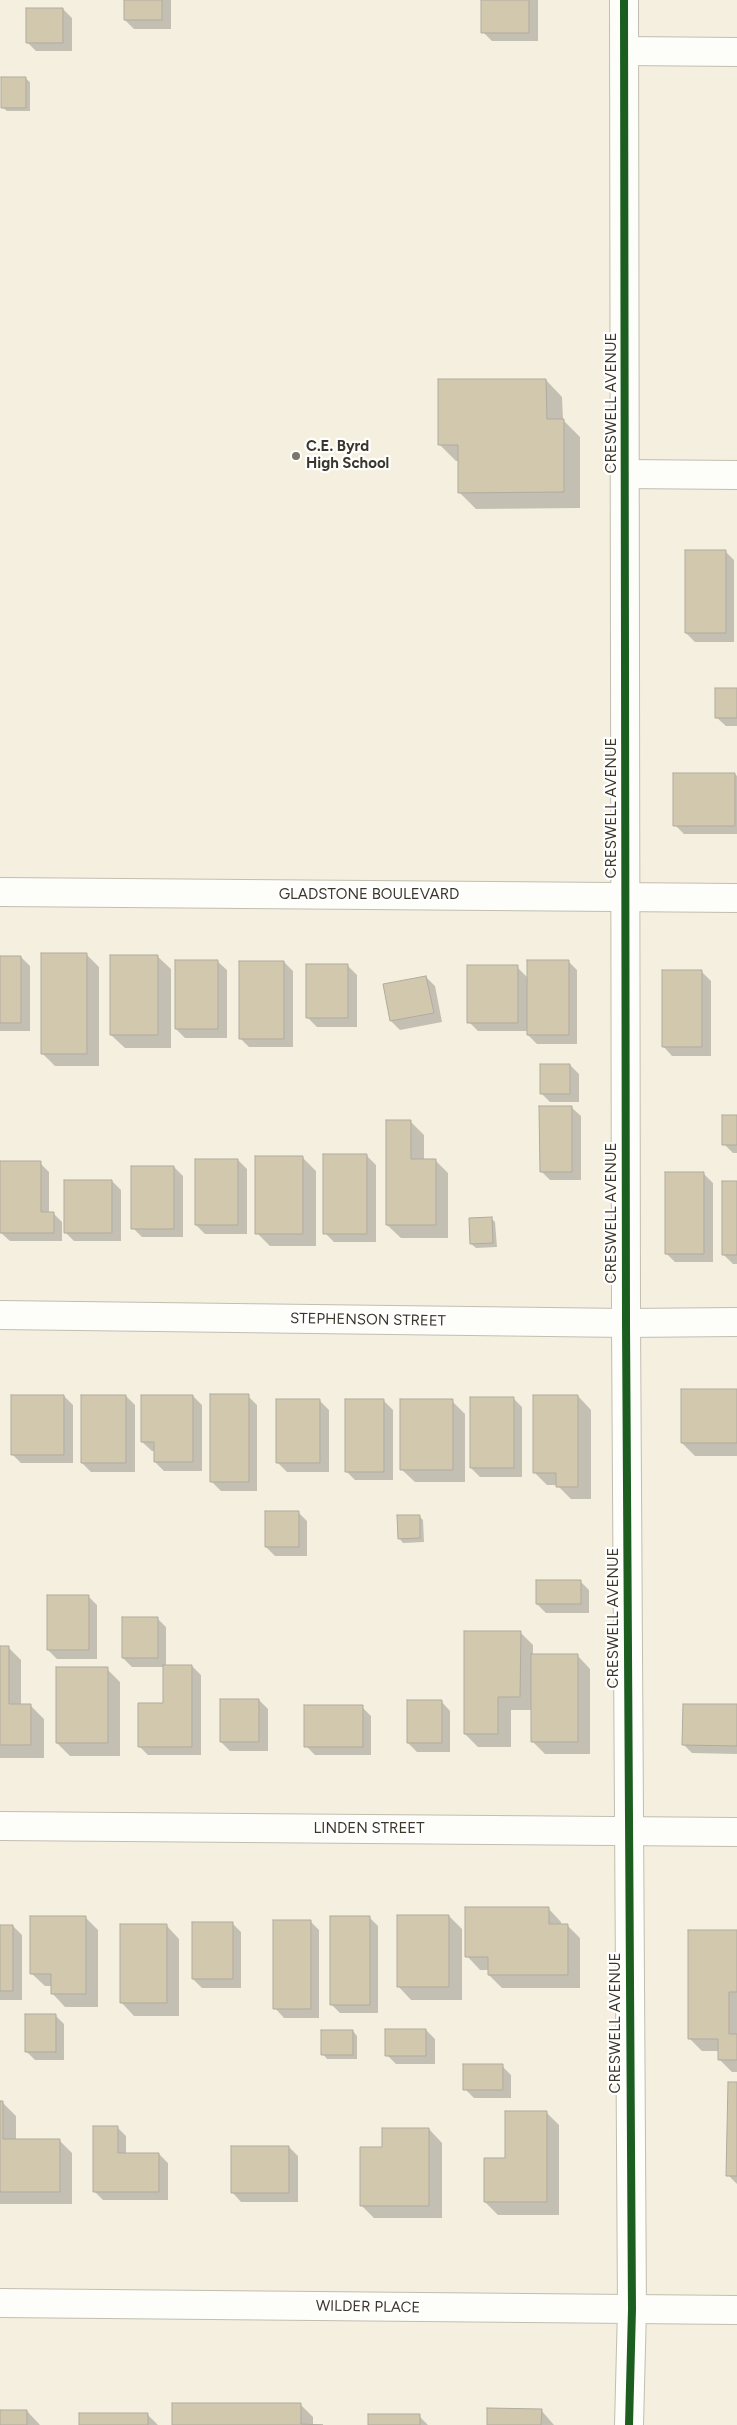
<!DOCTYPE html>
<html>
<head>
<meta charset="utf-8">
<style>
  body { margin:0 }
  canvas { display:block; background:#f4efde }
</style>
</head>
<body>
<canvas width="737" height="2425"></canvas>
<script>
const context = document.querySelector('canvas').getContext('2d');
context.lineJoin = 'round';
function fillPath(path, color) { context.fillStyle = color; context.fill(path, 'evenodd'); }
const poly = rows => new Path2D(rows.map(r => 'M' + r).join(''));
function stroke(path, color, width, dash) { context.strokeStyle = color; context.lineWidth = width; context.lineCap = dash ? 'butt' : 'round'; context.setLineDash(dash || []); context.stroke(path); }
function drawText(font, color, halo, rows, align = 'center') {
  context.font = font + ' Figtree,sans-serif'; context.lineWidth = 4.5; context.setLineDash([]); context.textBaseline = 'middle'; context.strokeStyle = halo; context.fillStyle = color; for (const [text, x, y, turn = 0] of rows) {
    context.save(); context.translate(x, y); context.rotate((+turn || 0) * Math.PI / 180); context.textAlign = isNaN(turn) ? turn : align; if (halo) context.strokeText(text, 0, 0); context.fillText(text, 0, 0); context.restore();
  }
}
const shadow = poly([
  [125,0,171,0,171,29,134,29,125,20],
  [483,0,538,0,538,41,492,41,483,32],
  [63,9,72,18,72,51,36,51,27,42],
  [25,78,30,82,30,111,7,111,2,107],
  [546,380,562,397,563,420,580,437,580,508,476,509,459,492,459,461,456,461,439,444],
  [725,551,734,560,734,642,695,642,686,633],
  [737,689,737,726,726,726,716,717],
  [735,774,737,776,737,834,684,834,675,825],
  [86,954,99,967,99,1066,55,1066,42,1053],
  [157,956,171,969,171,1048,125,1048,111,1035],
  [0,957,21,957,30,966,30,1031,0,1031],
  [217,961,227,970,227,1038,185,1038,176,1029],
  [568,961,577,970,577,1044,537,1044,528,1035,528,1031,478,1031,469,1022,517,967,528,978],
  [284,962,293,971,293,1047,249,1047,240,1038],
  [348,966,357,975,357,1027,317,1027,308,1018],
  [702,972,711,981,711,1056,672,1056,663,1046],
  [426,977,435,986,442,1022,400,1030,391,1021],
  [570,1065,579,1074,579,1102,550,1102,541,1093],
  [571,1107,581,1116,581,1180,550,1180,541,1171],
  [737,1116,737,1153,733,1153,724,1144],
  [410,1121,424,1135,424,1160,435,1160,448,1173,448,1238,401,1238,387,1225],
  [367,1156,376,1165,376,1242,334,1242,325,1233],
  [303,1158,316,1171,316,1246,270,1246,257,1233],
  [238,1160,247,1169,247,1234,205,1234,196,1225],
  [40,1163,49,1172,49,1213,53,1213,62,1222,62,1241,10,1241,0,1232],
  [174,1167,183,1176,183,1237,142,1237,133,1228],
  [704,1174,713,1183,713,1262,675,1262,666,1253],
  [112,1181,121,1190,121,1241,74,1241,65,1232],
  [737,1182,737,1264,733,1264,724,1255],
  [491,1218,495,1222,497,1247,476,1248,471,1244],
  [737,1390,737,1456,695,1456,682,1443],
  [64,1396,73,1405,73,1463,21,1463,12,1454],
  [126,1396,135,1405,135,1472,91,1472,82,1463],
  [193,1396,202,1405,202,1471,164,1471,155,1462,155,1451,152,1451,142,1442],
  [248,1396,257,1405,257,1491,221,1491,212,1482],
  [578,1396,591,1410,591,1499,571,1499,557,1485,547,1485,534,1472],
  [513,1398,522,1407,522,1477,480,1477,471,1468],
  [320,1401,329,1410,329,1472,287,1472,278,1463],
  [384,1401,393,1410,393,1480,355,1480,346,1471],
  [452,1401,465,1414,465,1482,415,1482,401,1469],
  [298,1512,307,1521,307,1556,275,1556,266,1547],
  [419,1516,423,1520,424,1542,403,1543,399,1538],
  [580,1581,589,1590,589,1613,546,1613,537,1604],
  [88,1596,97,1605,97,1659,57,1659,48,1650],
  [157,1618,166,1627,166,1666,192,1666,201,1675,201,1755,148,1755,139,1746,165,1704,165,1667,132,1667,123,1658],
  [520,1632,533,1645,533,1655,577,1655,590,1669,590,1754,545,1754,532,1741,532,1710,511,1710,511,1747,478,1747,465,1734],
  [0,1647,8,1647,21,1660,21,1706,31,1706,44,1719,44,1758,0,1758],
  [107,1669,120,1682,120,1756,70,1756,57,1743],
  [259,1700,268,1709,268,1751,230,1751,221,1742],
  [441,1701,450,1711,450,1752,417,1752,408,1743],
  [737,1706,737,1754,692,1753,683,1744],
  [362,1707,371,1716,371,1755,315,1755,306,1746],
  [548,1908,561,1922,561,1925,567,1925,580,1938,580,1988,502,1988,489,1975,489,1970,480,1970,467,1956],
  [449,1916,462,1929,462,2000,411,2000,398,1986],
  [85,1917,98,1930,98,2007,65,2007,52,1993,52,1986,45,1986,31,1973],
  [369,1917,378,1926,378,2013,340,2013,331,2004],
  [310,1921,319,1930,319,2018,284,2018,275,2008],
  [232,1923,241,1932,241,1988,202,1988,193,1979],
  [166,1925,179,1939,179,2016,134,2016,121,2002],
  [0,1926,13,1926,22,1935,22,2000,0,2000],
  [737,1931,737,2072,732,2072,719,2059,719,2051,702,2051,689,2038],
  [55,2015,64,2024,64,2060,35,2060,26,2051],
  [426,2030,435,2039,435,2064,396,2064,387,2055],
  [353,2031,357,2036,357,2059,327,2059,323,2054],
  [502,2066,511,2075,511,2098,474,2098,465,2089],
  [737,2083,737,2184,728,2175],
  [0,2103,3,2103,16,2116,16,2140,59,2140,72,2153,72,2204,0,2204],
  [546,2112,559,2125,559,2215,498,2215,485,2202,506,2159],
  [117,2127,126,2136,126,2154,159,2154,168,2163,168,2200,103,2200,94,2191],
  [429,2129,442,2143,442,2218,374,2218,361,2205,384,2148],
  [289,2147,298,2156,298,2202,241,2202,232,2192],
  [300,2404,313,2417,313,2425,173,2425],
  [541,2410,554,2425,488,2425],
  [0,2411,27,2411,40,2425,0,2425],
  [147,2414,158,2425,80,2425],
  [419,2416,428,2425,370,2425]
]);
const building = poly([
  [124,0,162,0,162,20,124,20,124,0],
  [481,0,529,0,529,33,481,33,481,0],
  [26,8,63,8,63,43,26,43,26,8],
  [1,77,26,77,26,108,1,108,1,77],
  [438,379,546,379,547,419,564,419,564,492,458,493,458,445,438,445,438,379],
  [685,550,726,550,726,633,685,633,685,550],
  [715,688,737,688,737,718,715,718,715,688],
  [673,773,735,773,735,826,673,826,673,773],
  [41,953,87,953,87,1054,41,1054,41,953],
  [110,955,158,955,158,1035,110,1035,110,955],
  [0,956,21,956,21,1023,0,1023,0,956],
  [175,960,218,960,218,1029,175,1029,175,960],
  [527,960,569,960,569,1035,527,1035,527,960],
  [239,961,284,961,284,1039,239,1039,239,961],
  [306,964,348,964,348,1018,306,1018,306,964],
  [467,965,518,965,518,1023,467,1023,467,965],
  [662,970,702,970,702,1047,662,1047,662,970],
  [426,976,434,1013,390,1021,383,984,426,976],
  [540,1064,570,1064,570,1094,540,1094,540,1064],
  [539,1106,572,1106,572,1172,540,1172,539,1106],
  [722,1115,737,1115,737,1145,722,1145,722,1115],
  [386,1120,411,1120,411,1159,436,1159,436,1225,386,1225,386,1120],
  [323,1154,367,1154,367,1234,323,1234,323,1154],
  [255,1156,303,1156,303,1234,255,1234,255,1156],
  [195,1159,238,1159,238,1225,195,1225,195,1159],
  [0,1161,41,1161,41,1212,54,1212,54,1233,0,1233,0,1161],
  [131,1166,174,1166,174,1229,131,1229,131,1166],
  [665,1172,704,1172,704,1254,665,1254,665,1172],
  [64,1180,112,1180,112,1233,64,1233,64,1180],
  [722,1181,737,1181,737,1255,722,1255,722,1181],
  [492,1217,493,1243,470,1244,469,1218,492,1217],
  [681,1389,737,1389,737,1443,681,1443,681,1389],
  [210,1394,249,1394,249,1482,210,1482,210,1394],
  [11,1395,64,1395,64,1455,11,1455,11,1395],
  [81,1395,126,1395,126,1463,81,1463,81,1395],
  [141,1395,193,1395,193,1462,154,1462,154,1442,141,1442,141,1395],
  [533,1395,578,1395,578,1487,556,1487,556,1473,533,1473,533,1395],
  [470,1397,514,1397,514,1468,470,1468,470,1397],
  [276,1399,320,1399,320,1463,276,1463,276,1399],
  [345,1399,384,1399,384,1472,345,1472,345,1399],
  [400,1399,453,1399,453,1470,400,1470,400,1399],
  [265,1511,299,1511,299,1547,265,1547,265,1511],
  [397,1515,420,1515,420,1538,398,1539,397,1515],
  [536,1580,581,1580,581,1604,536,1604,536,1580],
  [47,1595,89,1595,89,1650,47,1650,47,1595],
  [122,1617,158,1617,158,1658,122,1658,122,1617],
  [464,1631,521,1631,520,1697,498,1697,498,1734,464,1734,464,1631],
  [0,1646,9,1646,9,1704,31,1704,31,1745,0,1745,0,1646],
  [531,1654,578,1654,578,1742,531,1742,531,1654],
  [163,1665,192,1665,192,1747,138,1747,138,1703,163,1703,163,1665],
  [56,1667,108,1667,108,1743,56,1743,56,1667],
  [220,1699,259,1699,259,1742,220,1742,220,1699],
  [407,1700,442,1700,442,1743,407,1743,407,1700],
  [683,1704,737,1704,737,1746,682,1745,683,1704],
  [304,1705,363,1705,363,1747,304,1747,304,1705],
  [465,1907,549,1907,549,1924,568,1924,568,1975,488,1975,488,1957,465,1957,465,1907],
  [397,1915,449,1915,449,1987,397,1987,397,1915],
  [30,1916,86,1916,86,1994,51,1994,51,1974,30,1974,30,1916],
  [330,1916,370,1916,370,2005,330,2005,330,1916],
  [273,1920,311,1920,311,2009,273,2009,273,1920],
  [192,1922,233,1922,233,1979,192,1979,192,1922],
  [120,1924,167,1924,167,2003,120,2003,120,1924],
  [0,1925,13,1925,13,1991,0,1991,0,1925],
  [688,1930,737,1930,737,1992,729,1992,729,2034,737,2034,737,2060,718,2060,718,2039,688,2039,688,1930],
  [25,2014,56,2014,56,2052,25,2052,25,2014],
  [385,2029,426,2029,426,2056,385,2056,385,2029],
  [321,2030,353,2030,353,2055,321,2055,321,2030],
  [463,2064,503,2064,503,2090,463,2090,463,2064],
  [728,2082,737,2082,737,2176,726,2176,728,2082],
  [0,2101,3,2101,3,2139,60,2139,60,2192,0,2192,0,2101],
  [505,2111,547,2111,547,2202,484,2202,484,2158,505,2158,505,2111],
  [93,2126,118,2126,118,2153,159,2153,159,2192,93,2192,93,2126],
  [382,2128,429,2128,429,2206,360,2206,360,2147,382,2147,382,2128],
  [231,2146,289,2146,289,2193,231,2193,231,2146],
  [172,2403,301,2403,301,2424,323,2425,172,2425,172,2403],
  [487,2408,542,2409,541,2425,487,2425,487,2408],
  [0,2410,27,2410,27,2425,0,2425,0,2410],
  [79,2413,148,2413,148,2425,79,2425,79,2413],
  [368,2414,420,2414,420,2425,368,2425,368,2414]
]);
const street = poly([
  [625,51,737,52],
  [626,474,737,475],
  [0,892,737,898],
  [0,1315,626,1323,737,1322],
  [0,1826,737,1832],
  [0,2303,737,2310]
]);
const secondary = poly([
  [624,0,626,1323,632,2309,629,2425]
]);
const cycleway = poly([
  [624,0,626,1323,632,2309,629,2425]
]);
const markers = [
  [296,456,5,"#7c776a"]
];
const streetNames = [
  ["CRESWELL AVENUE",612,403,-90],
  ["CRESWELL AVENUE",612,808,-90],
  ["GLADSTONE BOULEVARD",369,895],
  ["CRESWELL AVENUE",612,1213,-90],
  ["STEPHENSON STREET",368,1320,1],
  ["CRESWELL AVENUE",614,1618,-90],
  ["LINDEN STREET",369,1829],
  ["CRESWELL AVENUE",616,2023,-90],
  ["WILDER PLACE",368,2307,1]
];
const poiNames = [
  ["C.E. Byrd",306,447],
  ["High School",306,464]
];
fillPath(shadow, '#0003');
fillPath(building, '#d1c8ae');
stroke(building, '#b0ab9f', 1);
stroke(street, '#c2beb1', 30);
stroke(secondary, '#c2beb1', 30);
stroke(street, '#fdfdfa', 28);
stroke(secondary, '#fdfdfa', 28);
stroke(cycleway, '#1b5e20', 8);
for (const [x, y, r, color] of markers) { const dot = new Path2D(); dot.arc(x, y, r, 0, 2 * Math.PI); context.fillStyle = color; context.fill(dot); stroke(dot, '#fff', 2); }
drawText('15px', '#3c372b', '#fff', streetNames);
drawText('bold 15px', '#3c372b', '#fff', poiNames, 'left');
</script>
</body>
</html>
